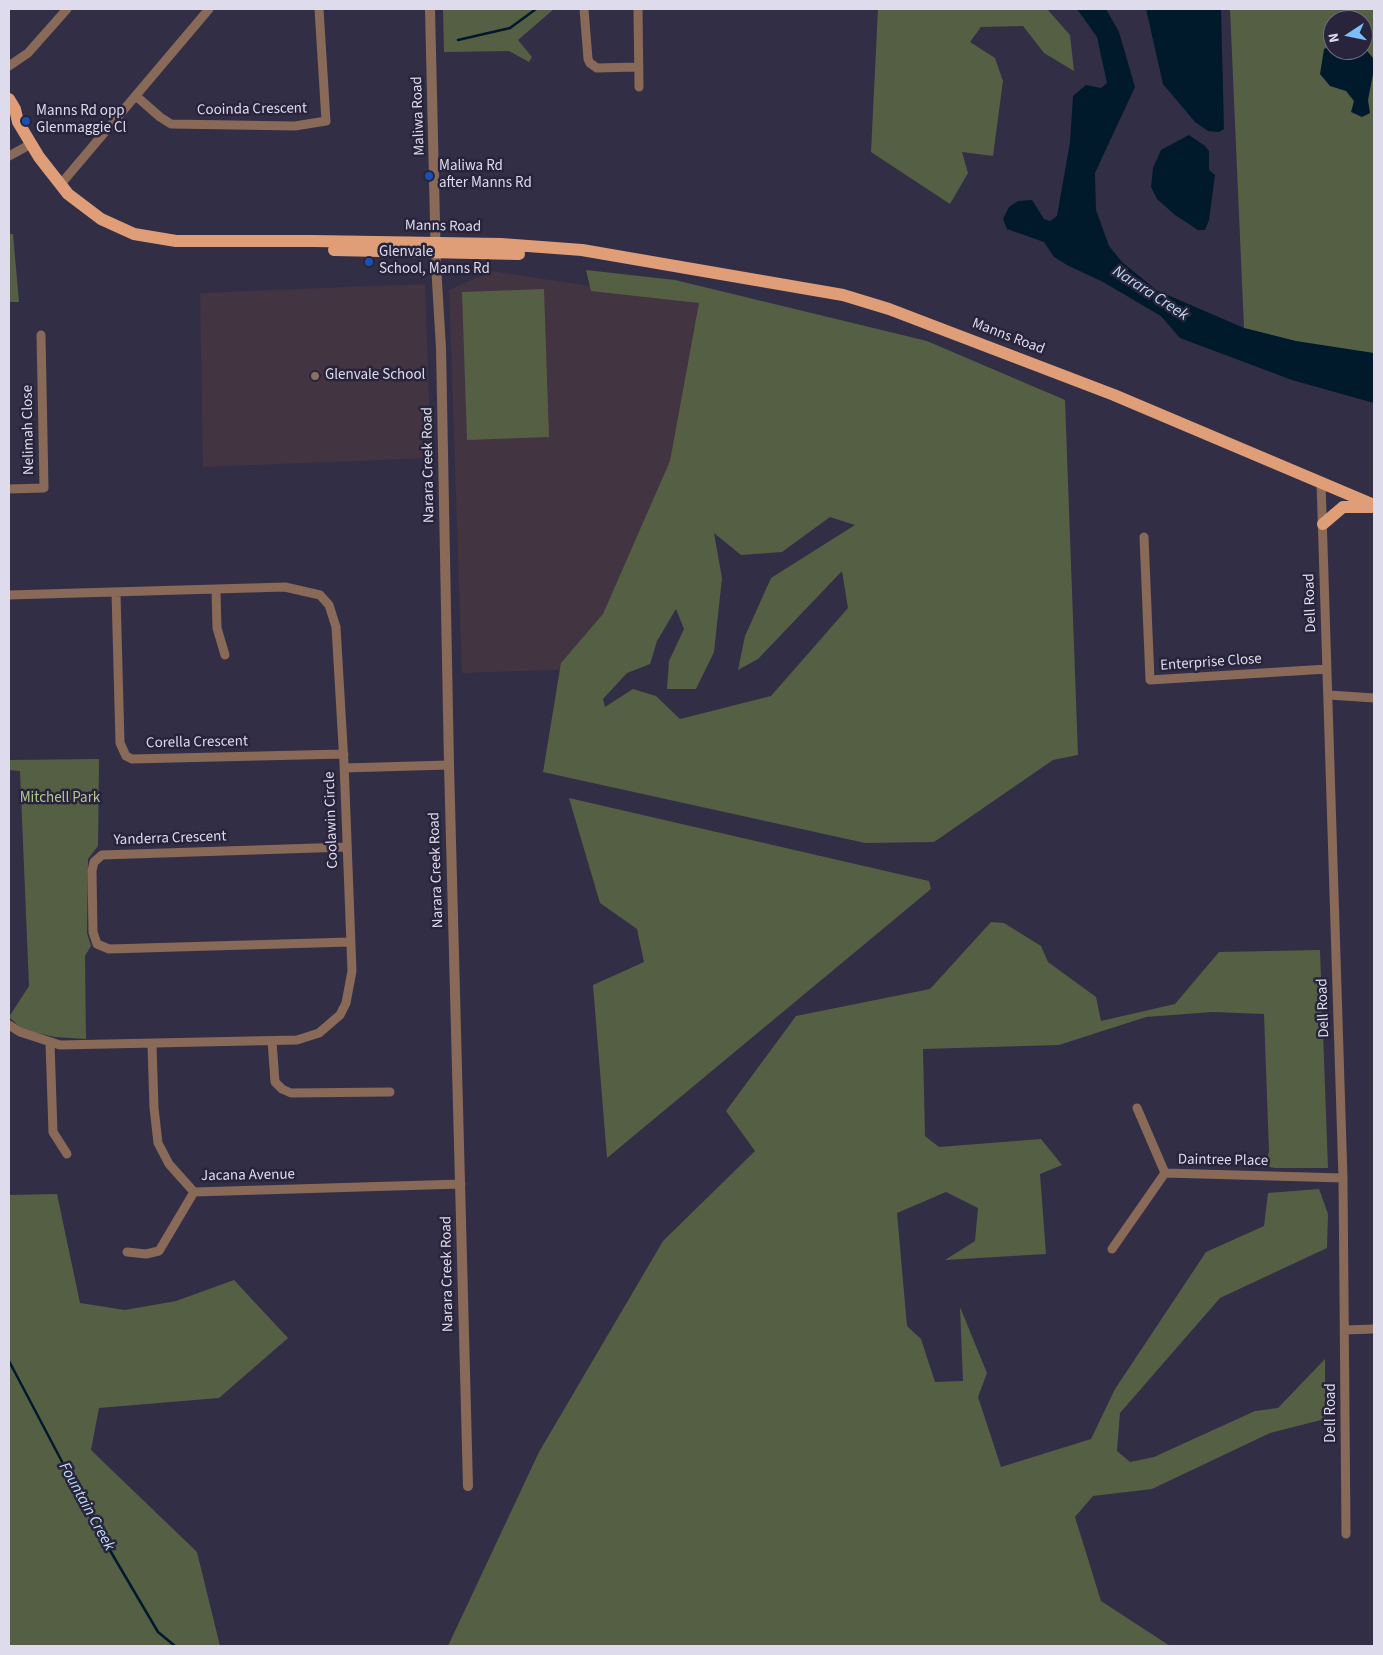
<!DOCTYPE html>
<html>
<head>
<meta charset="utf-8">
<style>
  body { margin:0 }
  #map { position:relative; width:1383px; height:1655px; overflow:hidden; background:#322e46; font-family:"Source Sans 3",sans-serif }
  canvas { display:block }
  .frame { position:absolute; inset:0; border:10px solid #dedcec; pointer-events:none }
  .north { position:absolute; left:1323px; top:10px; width:50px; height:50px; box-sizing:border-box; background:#28243c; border:1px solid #716e82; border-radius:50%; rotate:259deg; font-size:14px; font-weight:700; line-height:20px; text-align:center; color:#dedcec }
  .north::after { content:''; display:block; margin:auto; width:18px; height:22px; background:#7cbef9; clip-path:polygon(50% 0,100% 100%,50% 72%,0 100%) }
</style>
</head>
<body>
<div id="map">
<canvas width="1383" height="1655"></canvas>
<div class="frame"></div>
<div class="north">N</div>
</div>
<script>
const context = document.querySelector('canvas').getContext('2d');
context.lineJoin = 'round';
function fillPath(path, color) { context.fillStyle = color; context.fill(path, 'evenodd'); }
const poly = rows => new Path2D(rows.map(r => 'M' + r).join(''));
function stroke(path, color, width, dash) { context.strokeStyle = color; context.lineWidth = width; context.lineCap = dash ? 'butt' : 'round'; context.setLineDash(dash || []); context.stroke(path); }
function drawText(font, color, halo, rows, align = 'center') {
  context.font = font + ' "Source Sans 3",sans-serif'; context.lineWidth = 5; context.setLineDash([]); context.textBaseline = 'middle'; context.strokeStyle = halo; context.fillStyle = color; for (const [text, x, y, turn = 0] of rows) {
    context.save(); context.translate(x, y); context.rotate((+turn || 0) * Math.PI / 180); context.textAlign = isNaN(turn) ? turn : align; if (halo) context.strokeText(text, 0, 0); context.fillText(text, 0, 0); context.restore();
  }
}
const education = poly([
  [492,271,699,303,644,667,462,673,449,290],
  [425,284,431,458,203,467,200,293]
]);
const green = poly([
  [443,9,554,9,518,40,532,57,529,62,509,51,444,52],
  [878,9,1047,9,1070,35,1074,71,1044,53,1023,26,981,27,970,42,995,58,1003,81,993,156,962,152,968,173,950,204,871,152],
  [1230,9,1374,9,1374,356,1294,341,1244,328],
  [1333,20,1363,20,1363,50,1333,50],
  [9,234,13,234,19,302,9,302],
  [586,270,675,280,927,341,1065,400,1078,755,1053,760,934,842,865,843,543,772,561,663,603,614,670,461,699,303,591,291],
  [830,517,855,525,771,578,745,636,738,670,758,659,842,571,848,608,771,696,680,719,656,696,633,689,605,707,603,699,627,673,650,664,657,641,676,609,684,629,669,661,667,689,696,689,714,652,722,578,714,533,741,555,782,552],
  [544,289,549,437,467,440,462,292],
  [99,759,98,846,88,859,87,933,91,946,85,956,86,1039,55,1037,23,1030,9,1017,29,986,20,771,9,770,9,760],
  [569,798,929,881,931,889,607,1158,593,985,644,962,637,929,600,903],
  [991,922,1004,923,1041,946,1048,962,1096,997,1101,1021,1175,1004,1219,952,1320,950,1328,1168,1275,1168,1264,1166,1269,1152,1264,1014,1212,1012,1146,1017,1059,1045,923,1049,925,1136,939,1147,1041,1139,1062,1165,1040,1174,1046,1254,945,1260,975,1241,978,1208,946,1192,897,1213,907,1326,921,1339,935,1382,963,1381,960,1307,987,1373,978,1397,1001,1467,1091,1439,1115,1389,1206,1252,1264,1226,1268,1193,1319,1189,1328,1214,1327,1248,1220,1298,1120,1413,1117,1451,1130,1462,1154,1457,1255,1411,1278,1408,1325,1359,1325,1419,1270,1433,1152,1489,1093,1496,1075,1517,1101,1601,1170,1646,448,1646,539,1452,663,1241,755,1151,726,1111,796,1016,930,989],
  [57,1194,80,1303,125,1310,176,1301,234,1280,288,1338,219,1398,99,1408,91,1450,197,1552,220,1646,9,1646,9,1195]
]);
const water = poly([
  [1077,9,1106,9,1119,32,1135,87,1095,173,1096,210,1109,246,1122,262,1156,290,1244,328,1296,341,1374,353,1374,403,1292,380,1180,338,1161,316,1103,282,1067,265,1054,257,1044,242,1007,229,1003,219,1009,207,1018,201,1032,200,1044,219,1050,221,1057,216,1070,142,1073,96,1086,85,1101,88,1107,83,1097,37],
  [1146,9,1221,9,1224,129,1219,132,1208,131,1195,122,1163,84],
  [1363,46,1373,58,1374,69,1368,100,1370,113,1362,117,1351,112,1354,101,1346,91,1330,86,1320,74,1324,49,1328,47,1333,50,1363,50],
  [1189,135,1205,146,1209,151,1209,170,1215,175,1209,220,1205,230,1198,230,1175,215,1157,199,1151,187,1153,168,1161,150]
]);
const stream = poly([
  [458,40,510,28,536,9],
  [9,1361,98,1530,158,1632,175,1646]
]);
const minor = poly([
  [584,9,588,59,590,63,597,68,638,67],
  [638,9,639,87],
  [9,66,28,53,67,9],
  [136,96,160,117,171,124,295,126,326,121,319,9],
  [9,156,31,144],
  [60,185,209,9],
  [1321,482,1343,1178,1346,1534],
  [9,489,44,488,41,335],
  [1144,537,1150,680,1327,669],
  [216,591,217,628,225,655],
  [116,593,120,743,126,756,132,759,344,754],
  [9,595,285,587,320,595,329,605,336,627,344,763,352,971,346,1003,340,1015,319,1033,297,1040,60,1045,20,1032,9,1025],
  [1329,695,1374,698],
  [344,768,449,765],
  [347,847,102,855,94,862,92,871,93,932,97,944,109,949,350,942],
  [272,1041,275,1082,282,1089,291,1093,390,1092],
  [50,1043,53,1132,67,1154],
  [152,1045,154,1108,158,1143,169,1164,194,1192,461,1184],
  [1137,1108,1165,1173],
  [1112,1249,1165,1173,1343,1178],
  [127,1252,146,1254,159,1251,194,1192],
  [1345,1330,1374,1329]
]);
const tertiary = poly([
  [430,9,436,265,441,348,449,765,468,1486]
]);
const primary = poly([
  [9,99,15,109,18,122,39,157,68,194,101,219,134,234,176,241,314,241,501,244,582,250,843,295,889,309,1114,395,1374,505],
  [334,250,519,254],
  [1323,524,1343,507,1372,507]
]);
const markers = [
  [26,121,5,"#1a4fb4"],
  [429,176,5,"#1a4fb4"],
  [369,262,5,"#1a4fb4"],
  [315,376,5,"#8d6e63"]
];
const streetNames = [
  ["Cooinda Crescent",252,110,-1],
  ["Maliwa Road",419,116,-92],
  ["Manns Road",443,227,1],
  ["Manns Road",1008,337,21],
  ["Nelimah Close",29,430,-91],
  ["Narara Creek Road",429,465,-91],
  ["Dell Road",1311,603,-92],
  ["Enterprise Close",1211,663,-4],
  ["Corella Crescent",197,743,-1],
  ["Coolawin Circle",332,820,-92],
  ["Yanderra Crescent",170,839,-2],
  ["Narara Creek Road",437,870,-92],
  ["Dell Road",1324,1008,-92],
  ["Daintree Place",1223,1161,1],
  ["Jacana Avenue",248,1176,-1],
  ["Narara Creek Road",448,1274,-91],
  ["Dell Road",1332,1413,-90]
];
const poiNames = [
  ["Manns Rd opp",36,112],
  ["Glenmaggie Cl",36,129],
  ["Maliwa Rd",439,167],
  ["after Manns Rd",439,184],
  ["Glenvale",379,253],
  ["School, Manns Rd",379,270],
  ["Glenvale School",325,376]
];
const parkNames = [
  ["Mitchell Park",60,799]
];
const waterNames = [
  ["Narara Creek",1150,294,33],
  ["Fountain Creek",86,1507,61]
];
fillPath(education, '#433441');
fillPath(green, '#555f44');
fillPath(water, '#001a2c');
stroke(stream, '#001a2c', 2.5);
stroke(minor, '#896957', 9);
stroke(tertiary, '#896957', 10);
stroke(primary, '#df9e78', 12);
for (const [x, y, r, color] of markers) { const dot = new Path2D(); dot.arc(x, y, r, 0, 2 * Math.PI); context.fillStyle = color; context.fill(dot); stroke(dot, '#28243c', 2); }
drawText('15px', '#dedcec', '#28243c', streetNames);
drawText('15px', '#dedcec', '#28243c', poiNames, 'left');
drawText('15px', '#b4c88f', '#28243c', parkNames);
drawText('italic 16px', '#bdddf6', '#28243c', waterNames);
</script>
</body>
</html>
